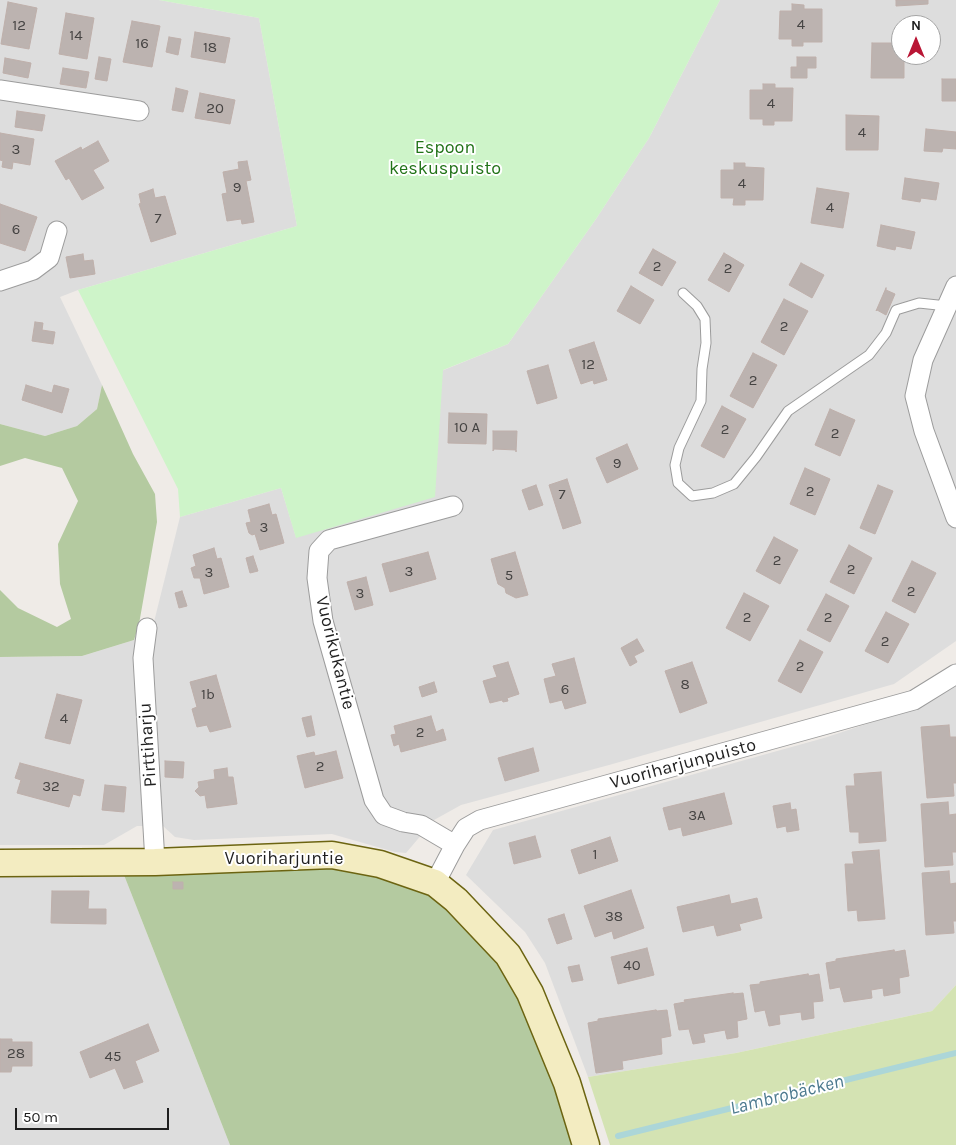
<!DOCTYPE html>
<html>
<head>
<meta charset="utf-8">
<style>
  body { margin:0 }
  #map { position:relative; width:956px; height:1145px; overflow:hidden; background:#efebe7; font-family:Karla,sans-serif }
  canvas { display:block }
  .north { position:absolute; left:891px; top:15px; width:50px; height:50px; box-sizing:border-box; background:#fff; border:1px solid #a5a5a5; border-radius:50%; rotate:0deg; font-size:14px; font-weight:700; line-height:20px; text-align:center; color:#1f1f1f }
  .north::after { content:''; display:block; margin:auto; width:18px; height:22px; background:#b91635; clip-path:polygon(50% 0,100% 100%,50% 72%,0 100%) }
  .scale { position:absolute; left:15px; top:1108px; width:154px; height:22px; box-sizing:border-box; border:2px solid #1f1f1f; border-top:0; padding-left:6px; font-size:15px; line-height:18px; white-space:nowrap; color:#1f1f1f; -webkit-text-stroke:4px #fff; paint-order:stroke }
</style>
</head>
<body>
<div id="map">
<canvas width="956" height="1145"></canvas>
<div class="north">N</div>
<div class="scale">50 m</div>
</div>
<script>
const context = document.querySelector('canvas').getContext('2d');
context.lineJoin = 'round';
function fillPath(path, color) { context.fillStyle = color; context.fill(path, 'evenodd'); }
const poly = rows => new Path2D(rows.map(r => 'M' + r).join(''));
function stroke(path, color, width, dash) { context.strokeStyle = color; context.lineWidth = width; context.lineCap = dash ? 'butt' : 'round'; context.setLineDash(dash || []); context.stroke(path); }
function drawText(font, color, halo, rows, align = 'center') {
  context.font = font + ' Karla,sans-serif'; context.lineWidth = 4; context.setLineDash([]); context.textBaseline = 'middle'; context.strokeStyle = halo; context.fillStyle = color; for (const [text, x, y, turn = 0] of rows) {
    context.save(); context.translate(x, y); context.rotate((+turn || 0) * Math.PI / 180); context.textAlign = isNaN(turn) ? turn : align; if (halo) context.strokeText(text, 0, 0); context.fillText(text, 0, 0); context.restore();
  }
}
const residential = poly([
  [0,0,159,0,259,18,297,226,78,290,60,297,102,385,97,409,77,426,45,436,0,424],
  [720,0,956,0,956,641,894,684,609,765,461,805,434,820,406,853,395,852,332,834,194,840,175,837,163,826,137,826,104,845,0,845,0,657,82,656,134,640,139,624,153,626,180,517,281,488,296,537,434,374,508,344,596,219,649,138],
  [901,25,931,25,931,55,901,55],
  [956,682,956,985,932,1011,736,1053,588,1077,545,963,525,932,466,875,493,830,824,738,915,708],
  [124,875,230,1145,0,1145,0,876]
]);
const grass = poly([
  [956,985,956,1145,610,1145,588,1077,736,1053,932,1011]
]);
const forest = poly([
  [102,385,133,454,155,494,157,522,139,624,134,640,82,656,0,657,0,590,18,608,57,627,71,619,60,584,58,544,78,501,62,468,25,458,0,466,0,424,45,436,77,426,97,409],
  [328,864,373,871,425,891,476,931,514,979,560,1095,572,1145,230,1145,124,875]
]);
const park = poly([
  [159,0,720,0,649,138,596,219,508,344,443,370,435,497,296,538,281,488,180,517,178,489,78,290,297,226,259,18]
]);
const stream = poly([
  [618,1136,956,1053]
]);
const building = poly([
  [896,0,928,0,928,4,896,6,896,0],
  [8,2,37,8,29,49,1,44,8,2],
  [792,4,804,5,804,9,822,9,822,42,803,42,803,46,792,46,792,39,779,39,780,11,792,11,792,4],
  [66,13,94,18,87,59,59,54,66,13],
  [132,21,160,26,152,67,123,62,132,21],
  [195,32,230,38,225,63,191,57,195,32],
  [169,37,181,39,178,55,166,52,169,37],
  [872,43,901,43,901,55,904,55,904,78,871,78,872,43],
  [99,57,111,59,107,81,95,79,99,57],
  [797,57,816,57,816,68,807,68,807,78,791,78,791,67,797,67,797,57],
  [5,58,31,63,28,78,3,73,5,58],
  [63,68,89,72,86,88,60,84,63,68],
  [942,79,956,79,956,101,942,101,942,79],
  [763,84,775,84,775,88,793,88,792,121,774,121,774,125,763,125,763,119,750,119,750,90,763,90,763,84],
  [176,88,188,91,183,112,172,110,176,88],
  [200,93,235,100,230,124,195,118,200,93],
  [17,111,45,115,42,131,15,127,17,111],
  [846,115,879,116,878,150,846,150,846,115],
  [926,129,956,132,956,149,943,148,942,152,924,151,926,129],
  [0,133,34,139,30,165,13,162,12,169,2,167,3,161,0,160,0,133],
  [98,141,109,161,93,170,104,188,82,200,69,178,66,180,55,161,81,147,82,150,98,141],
  [247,161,251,180,246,181,254,222,242,224,241,219,227,221,222,194,227,193,223,172,239,169,238,162,247,161],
  [734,163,745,163,745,167,764,168,763,200,745,200,745,205,733,205,734,198,721,198,721,170,734,170,734,163],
  [905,178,939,183,936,200,921,198,920,202,902,199,905,178],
  [817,188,849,193,843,228,811,223,817,188],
  [153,189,155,198,165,196,176,234,151,242,139,204,141,203,139,194,153,189],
  [0,204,37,217,25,251,0,243,0,204],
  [881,225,915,232,911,249,896,246,895,250,877,246,881,225],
  [653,249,676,262,662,286,639,273,653,249],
  [724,253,744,265,729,292,708,280,724,253],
  [83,254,84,261,93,260,95,274,70,278,66,257,83,254],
  [801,263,824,275,812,298,789,285,801,263],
  [631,286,654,300,640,324,617,311,631,286],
  [886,288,886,290,895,294,886,315,877,310,876,311,886,288],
  [784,299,808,311,784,355,761,342,784,299],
  [35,322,43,323,42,330,55,332,53,344,32,341,35,322],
  [594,342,607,380,594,384,593,380,581,384,569,350,594,342],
  [753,353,777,365,753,408,730,396,753,353],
  [548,365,557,398,537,404,527,371,548,365],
  [26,385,52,393,54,385,69,389,62,413,22,400,26,385],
  [722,406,746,419,724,458,701,446,722,406],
  [830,409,855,420,840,456,815,445,830,409],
  [449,413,487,414,486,444,448,443,449,413],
  [493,431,517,431,516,452,516,450,494,449,493,451,493,431],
  [627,444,638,469,607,483,596,458,627,444],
  [805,468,830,479,815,515,790,504,805,468],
  [567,479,581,523,563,529,549,485,567,479],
  [536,485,543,505,529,510,522,490,536,485],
  [878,485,893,491,875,534,860,528,878,485],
  [269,504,272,515,276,514,284,543,260,550,255,534,252,535,249,533,246,523,251,522,248,510,269,504],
  [774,537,798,550,780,584,756,571,774,537],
  [849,545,872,558,854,594,830,582,849,545],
  [214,548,217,559,221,558,229,587,204,594,200,578,194,578,191,568,196,566,193,555,214,548],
  [428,552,436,579,390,592,382,564,428,552],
  [515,552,528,595,516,598,506,593,505,588,498,584,491,559,515,552],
  [253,556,258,571,250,573,246,558,253,556],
  [912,561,936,573,915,613,892,601,912,561],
  [366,577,373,605,355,610,347,582,366,577],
  [182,591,187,606,179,608,175,593,182,591],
  [744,593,769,606,750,641,726,628,744,593],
  [826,594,849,606,830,642,807,630,826,594],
  [886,612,909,624,888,663,865,651,886,612],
  [637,639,644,651,634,656,637,662,630,666,621,648,637,639],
  [800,640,823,652,801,693,778,681,800,640],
  [574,658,586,703,565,709,562,700,550,703,544,679,556,676,552,664,574,658],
  [508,662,519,694,507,698,508,701,503,702,502,700,490,703,483,681,497,677,493,666,508,662],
  [692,662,707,703,680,713,665,671,692,662],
  [216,675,231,727,210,732,207,725,197,727,192,709,197,707,190,682,216,675],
  [434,682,437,692,422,697,419,687,434,682],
  [57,694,82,700,70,744,45,738,57,694],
  [311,716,315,735,307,737,302,718,311,716],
  [431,716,436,732,443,729,446,740,401,752,399,744,394,746,391,735,396,734,394,726,431,716],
  [949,725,950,737,956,737,956,783,953,783,954,796,927,798,921,727,949,725],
  [533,748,539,771,505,781,498,758,533,748],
  [336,751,343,778,305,788,297,756,314,752,315,756,336,751],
  [165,761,184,762,183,778,165,777,165,761],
  [20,763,84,780,80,796,73,794,69,807,17,793,21,780,15,778,20,763],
  [227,768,228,777,233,777,237,804,207,808,205,795,200,796,195,791,199,787,198,782,215,779,214,770,227,768],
  [881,772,886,841,859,843,859,832,850,832,846,786,855,786,854,774,881,772],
  [105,785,126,787,124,812,102,810,105,785],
  [724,793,732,824,683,836,681,827,669,830,663,808,724,793],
  [948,802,949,815,956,814,956,852,952,852,953,865,925,867,921,804,948,802],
  [790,803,791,810,796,809,799,830,787,832,786,826,777,828,773,806,790,803],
  [535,836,541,857,514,864,509,843,535,836],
  [610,837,618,861,579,874,571,850,610,837],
  [879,850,885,919,858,921,857,910,848,911,845,864,854,864,852,852,879,850],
  [949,871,950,884,956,883,956,921,953,921,954,933,926,935,922,873,949,871],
  [173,882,183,882,183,889,173,889,173,882],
  [631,890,644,928,614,939,612,931,595,937,584,906,631,890],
  [52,891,89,891,88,909,106,909,106,924,51,923,52,891],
  [729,895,731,904,757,898,762,918,739,924,741,930,717,936,714,925,683,932,677,907,729,895],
  [564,914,572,939,557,944,548,919,564,914],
  [647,948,654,975,618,984,611,957,647,948],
  [894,950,895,952,905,950,909,976,899,978,900,993,884,996,883,988,871,990,872,998,844,1002,840,987,830,989,826,963,836,961,836,959,894,950],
  [579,965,583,980,572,982,568,967,579,965],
  [808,974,809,976,819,974,823,1001,813,1002,814,1018,802,1020,801,1012,779,1015,780,1024,769,1026,765,1010,755,1012,750,985,760,984,760,982,808,974],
  [733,993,733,994,743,993,747,1019,737,1021,738,1037,727,1039,725,1030,703,1034,705,1042,693,1044,689,1029,679,1030,674,1004,685,1002,684,1000,733,993],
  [656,1010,657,1011,667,1010,671,1036,661,1038,662,1054,622,1061,623,1069,596,1073,588,1023,598,1021,598,1019,656,1010],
  [148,1024,159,1051,135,1061,143,1082,124,1089,115,1068,90,1078,80,1052,148,1024],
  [0,1039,12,1039,12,1042,32,1042,32,1066,12,1066,11,1072,0,1072,0,1039]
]);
const lane = poly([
  [683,293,697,306,705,319,706,343,702,369,701,401,679,448,675,465,678,483,692,496,713,493,734,484,756,457,788,411,869,355,886,333,896,310,919,303,947,306]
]);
const street = poly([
  [0,90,139,111],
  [0,281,33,270,49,258,57,231],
  [956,286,923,360,915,396,924,431,956,518],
  [453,506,329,540,319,551,317,578,323,621,374,800,384,815,403,822,421,825,455,845],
  [147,628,143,658,155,862],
  [435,883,455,845,466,828,480,820,914,700,956,674]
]);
const secondary = poly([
  [0,863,155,862,332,855,380,864,435,883,456,900,508,955,530,993,567,1083,586,1145]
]);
const numberNames = [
  ["4",801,25],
  ["12",19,26],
  ["14",76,36],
  ["16",142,44],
  ["18",210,48],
  ["4",771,104],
  ["20",215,109],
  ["4",862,133],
  ["3",16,150],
  ["4",742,184],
  ["9",237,188],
  ["4",830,208],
  ["7",158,219],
  ["6",16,230],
  ["2",657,267],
  ["2",728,269],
  ["2",784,327],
  ["12",588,365],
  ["2",753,381],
  ["10 A",467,428],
  ["2",725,430],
  ["2",835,434],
  ["9",617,464],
  ["2",810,492],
  ["7",562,495],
  ["3",264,528],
  ["2",777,561],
  ["2",851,570],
  ["3",409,572],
  ["3",209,573],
  ["5",509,576],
  ["2",911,592],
  ["3",360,594],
  ["2",747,618],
  ["2",828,618],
  ["2",885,642],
  ["2",800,667],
  ["8",685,685],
  ["6",565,690],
  ["1b",208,695],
  ["4",64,719],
  ["2",420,733],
  ["2",320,767],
  ["32",51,787],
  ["3A",697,816],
  ["1",595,855],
  ["38",614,917],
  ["40",632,966],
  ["28",16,1054],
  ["45",113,1057]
];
const parkNames = [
  ["Espoon",445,148],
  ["keskuspuisto",445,169]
];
const streetNames = [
  ["Vuorikukantie",335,653,76],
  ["Pirttiharju",148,745,-94],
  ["Vuoriharjunpuisto",683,764,-15],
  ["Vuoriharjuntie",284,859]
];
const waterNames = [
  ["Lambrobäcken",787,1095,-14]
];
fillPath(residential, '#ddd');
fillPath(grass, '#d4e3b3');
fillPath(forest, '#b4caa0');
fillPath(park, '#cef4c9');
stroke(stream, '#acd6d8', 6);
fillPath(building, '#bcb3b0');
stroke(building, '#bfb0ab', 1);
stroke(lane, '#9c9c9c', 11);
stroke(street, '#9c9c9c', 21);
stroke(secondary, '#6c6411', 29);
stroke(lane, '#fff', 9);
stroke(street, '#fff', 19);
stroke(secondary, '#f3ecc1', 26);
drawText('15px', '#464443', null, numberNames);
drawText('18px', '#227318', '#fff', parkNames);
drawText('18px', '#1f1f1f', '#fff', streetNames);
drawText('italic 19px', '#4c7a8f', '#fff', waterNames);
</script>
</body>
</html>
